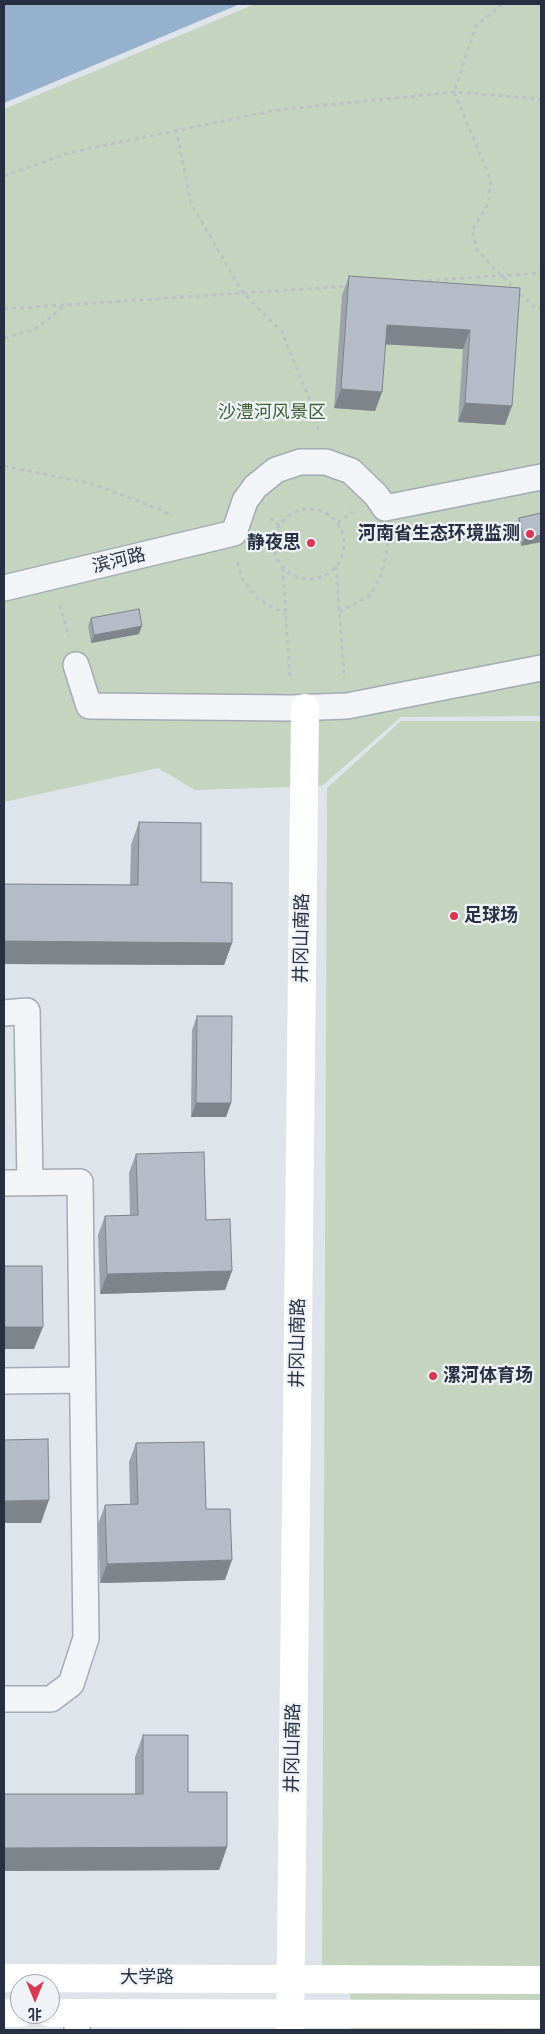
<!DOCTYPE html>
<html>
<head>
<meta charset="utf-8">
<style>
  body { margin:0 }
  #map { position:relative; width:545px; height:2034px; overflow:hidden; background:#dfe3ea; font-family:Rubik,"Noto Sans SC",sans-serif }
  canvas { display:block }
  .frame { position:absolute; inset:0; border:5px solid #263042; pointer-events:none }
  .north { position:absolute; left:10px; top:1974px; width:50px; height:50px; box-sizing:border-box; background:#eff2f7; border:1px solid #9fa4af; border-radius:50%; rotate:180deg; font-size:14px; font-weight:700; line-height:20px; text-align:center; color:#263042 }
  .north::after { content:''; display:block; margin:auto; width:18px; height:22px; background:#da3850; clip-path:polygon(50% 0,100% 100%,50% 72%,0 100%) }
</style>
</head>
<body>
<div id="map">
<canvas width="545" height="2034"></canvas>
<div class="frame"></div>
<div class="north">北</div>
</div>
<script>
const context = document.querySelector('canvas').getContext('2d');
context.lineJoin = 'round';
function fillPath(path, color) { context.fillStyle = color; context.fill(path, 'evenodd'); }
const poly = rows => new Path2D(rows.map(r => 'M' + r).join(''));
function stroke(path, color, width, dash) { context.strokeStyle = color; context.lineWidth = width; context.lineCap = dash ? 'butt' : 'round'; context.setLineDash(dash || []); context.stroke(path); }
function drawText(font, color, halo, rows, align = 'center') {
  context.font = font + ' Rubik,"Noto Sans SC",sans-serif'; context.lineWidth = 4.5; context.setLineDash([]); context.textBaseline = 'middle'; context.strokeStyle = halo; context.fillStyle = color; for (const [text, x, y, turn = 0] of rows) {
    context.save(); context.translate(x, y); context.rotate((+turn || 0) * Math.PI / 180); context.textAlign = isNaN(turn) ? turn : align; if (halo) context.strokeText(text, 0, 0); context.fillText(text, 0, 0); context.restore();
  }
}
const green = poly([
  [255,4,541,4,541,716,401,717,322,786,195,790,158,768,4,802,4,109],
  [401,721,541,721,541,2030,351,2030,350,1965,322,1965,327,788]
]);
const water = poly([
  [4,4,240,4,4,103]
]);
const path = poly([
  [502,4,476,26,454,92,491,180,488,204,472,231,477,249,491,265,535,308,541,308],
  [176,129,191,203,243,293,282,332,312,406,319,433],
  [4,176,72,152,277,110,454,92,541,99],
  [420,281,541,273],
  [4,309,349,286],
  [4,338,35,329,67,304],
  [4,466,93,484,161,510,172,516],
  '274 544a35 35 0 1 1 70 0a35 35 0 1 1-70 0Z',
  [270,518,279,525],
  [338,523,353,512],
  [237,562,243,580,258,599,285,614],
  [336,566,344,678],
  [283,568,290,679],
  [60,605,69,637],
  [339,612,371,595,382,572,389,541,389,536]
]);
const street = poly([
  [4,588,234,533,245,501,255,487,276,470,300,462,326,462,351,471,376,495,385,508,541,477],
  [76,665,89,706,291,708,347,706,541,668],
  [4,1013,27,1011,30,1183],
  [4,1183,80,1182,86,1638,71,1684,51,1699,4,1699],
  [4,1381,82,1380],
  [77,2030,77,2013]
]);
const secondary = poly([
  [4,1978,541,1980],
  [4,2013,20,2013],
  [50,2013,541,2014],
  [290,2030,305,708]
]);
const wall = poly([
  [349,276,520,288,505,425,458,422,463,349,385,344,382,392,375,411,334,408,342,295],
  [541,513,521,546,516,525,519,518],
  [91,618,139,634,91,643,88,626],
  [139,822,201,882,232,943,224,965,4,964,4,884,130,885,131,845],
  [197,1016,231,1103,226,1117,191,1117,192,1030],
  [136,1154,206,1220,232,1271,225,1290,100,1294,98,1235,105,1216,130,1215,129,1173],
  [136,1443,206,1509,225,1580,100,1583,98,1524,105,1505,130,1504,129,1462],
  [143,1735,188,1792,227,1847,219,1870,4,1871,4,1794,135,1794,135,1757]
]);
const shadedWall = poly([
  [387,325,470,330,463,349,380,344],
  [341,389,382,392,375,411,334,408],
  [465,403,512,406,505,425,458,422],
  [541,535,541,542,521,546,524,539],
  [142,626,139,634,91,643,94,635],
  [4,941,232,943,224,965,4,964],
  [196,1103,231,1103,226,1117,191,1117],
  [232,1271,225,1290,100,1294,107,1274],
  [4,1327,43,1327,34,1349,4,1349],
  [49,1500,41,1523,4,1523,4,1501],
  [232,1560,225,1580,100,1583,107,1564],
  [227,1847,219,1870,4,1871,4,1848]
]);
const building = poly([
  [349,276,520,288,512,406,465,403,470,330,387,325,382,392,341,389,349,276],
  [541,513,541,535,524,539,519,518,541,513],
  [139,609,142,626,94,635,91,618,139,609],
  [139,822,201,823,201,882,232,883,232,943,4,941,4,884,138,885,139,822],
  [197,1016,232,1016,231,1103,196,1103,197,1016],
  [204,1152,206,1220,230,1219,232,1271,107,1274,105,1216,138,1215,136,1154,204,1152],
  [4,1266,42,1266,43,1327,4,1327,4,1266],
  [48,1439,49,1500,4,1501,4,1440,48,1439],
  [204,1442,206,1509,230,1509,232,1560,107,1564,105,1505,138,1504,136,1443,204,1442],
  [143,1735,188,1735,188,1792,227,1792,227,1847,4,1848,4,1794,143,1794,143,1735]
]);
const markers = [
  [530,534,5,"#da3850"],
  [311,543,5,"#da3850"],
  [454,916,5,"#da3850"],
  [433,1376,5,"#da3850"]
];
const parkNames = [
  ["沙澧河风景区",272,413]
];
const poiNames = [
  ["河南省生态环境监测",520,534],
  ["静夜思",301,543],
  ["足球场",464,916,"left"],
  ["漯河体育场",443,1376,"left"]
];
const streetNames = [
  ["滨河路",119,561,-14],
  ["井冈山南路",302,938,-89],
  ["井冈山南路",298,1343,-89],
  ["井冈山南路",293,1748,-89],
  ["大学路",147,1978]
];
fillPath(green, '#c5d4bf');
fillPath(water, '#96b1cd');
stroke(street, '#a4aab4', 28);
stroke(path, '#bdc1c9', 3, [4, 4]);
stroke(street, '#f2f4f8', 25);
stroke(secondary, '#fff', 28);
fillPath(wall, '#9da2ab');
fillPath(shadedWall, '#7f848b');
fillPath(building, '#b6bcc7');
stroke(building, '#7f848b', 1);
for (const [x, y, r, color] of markers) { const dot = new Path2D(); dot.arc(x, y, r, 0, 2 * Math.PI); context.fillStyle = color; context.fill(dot); stroke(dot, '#eff2f7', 2); }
drawText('18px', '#3b5f32', '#eff2f7', parkNames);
drawText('bold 18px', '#263042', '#eff2f7', poiNames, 'right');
drawText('18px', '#263042', '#eff2f7', streetNames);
</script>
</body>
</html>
